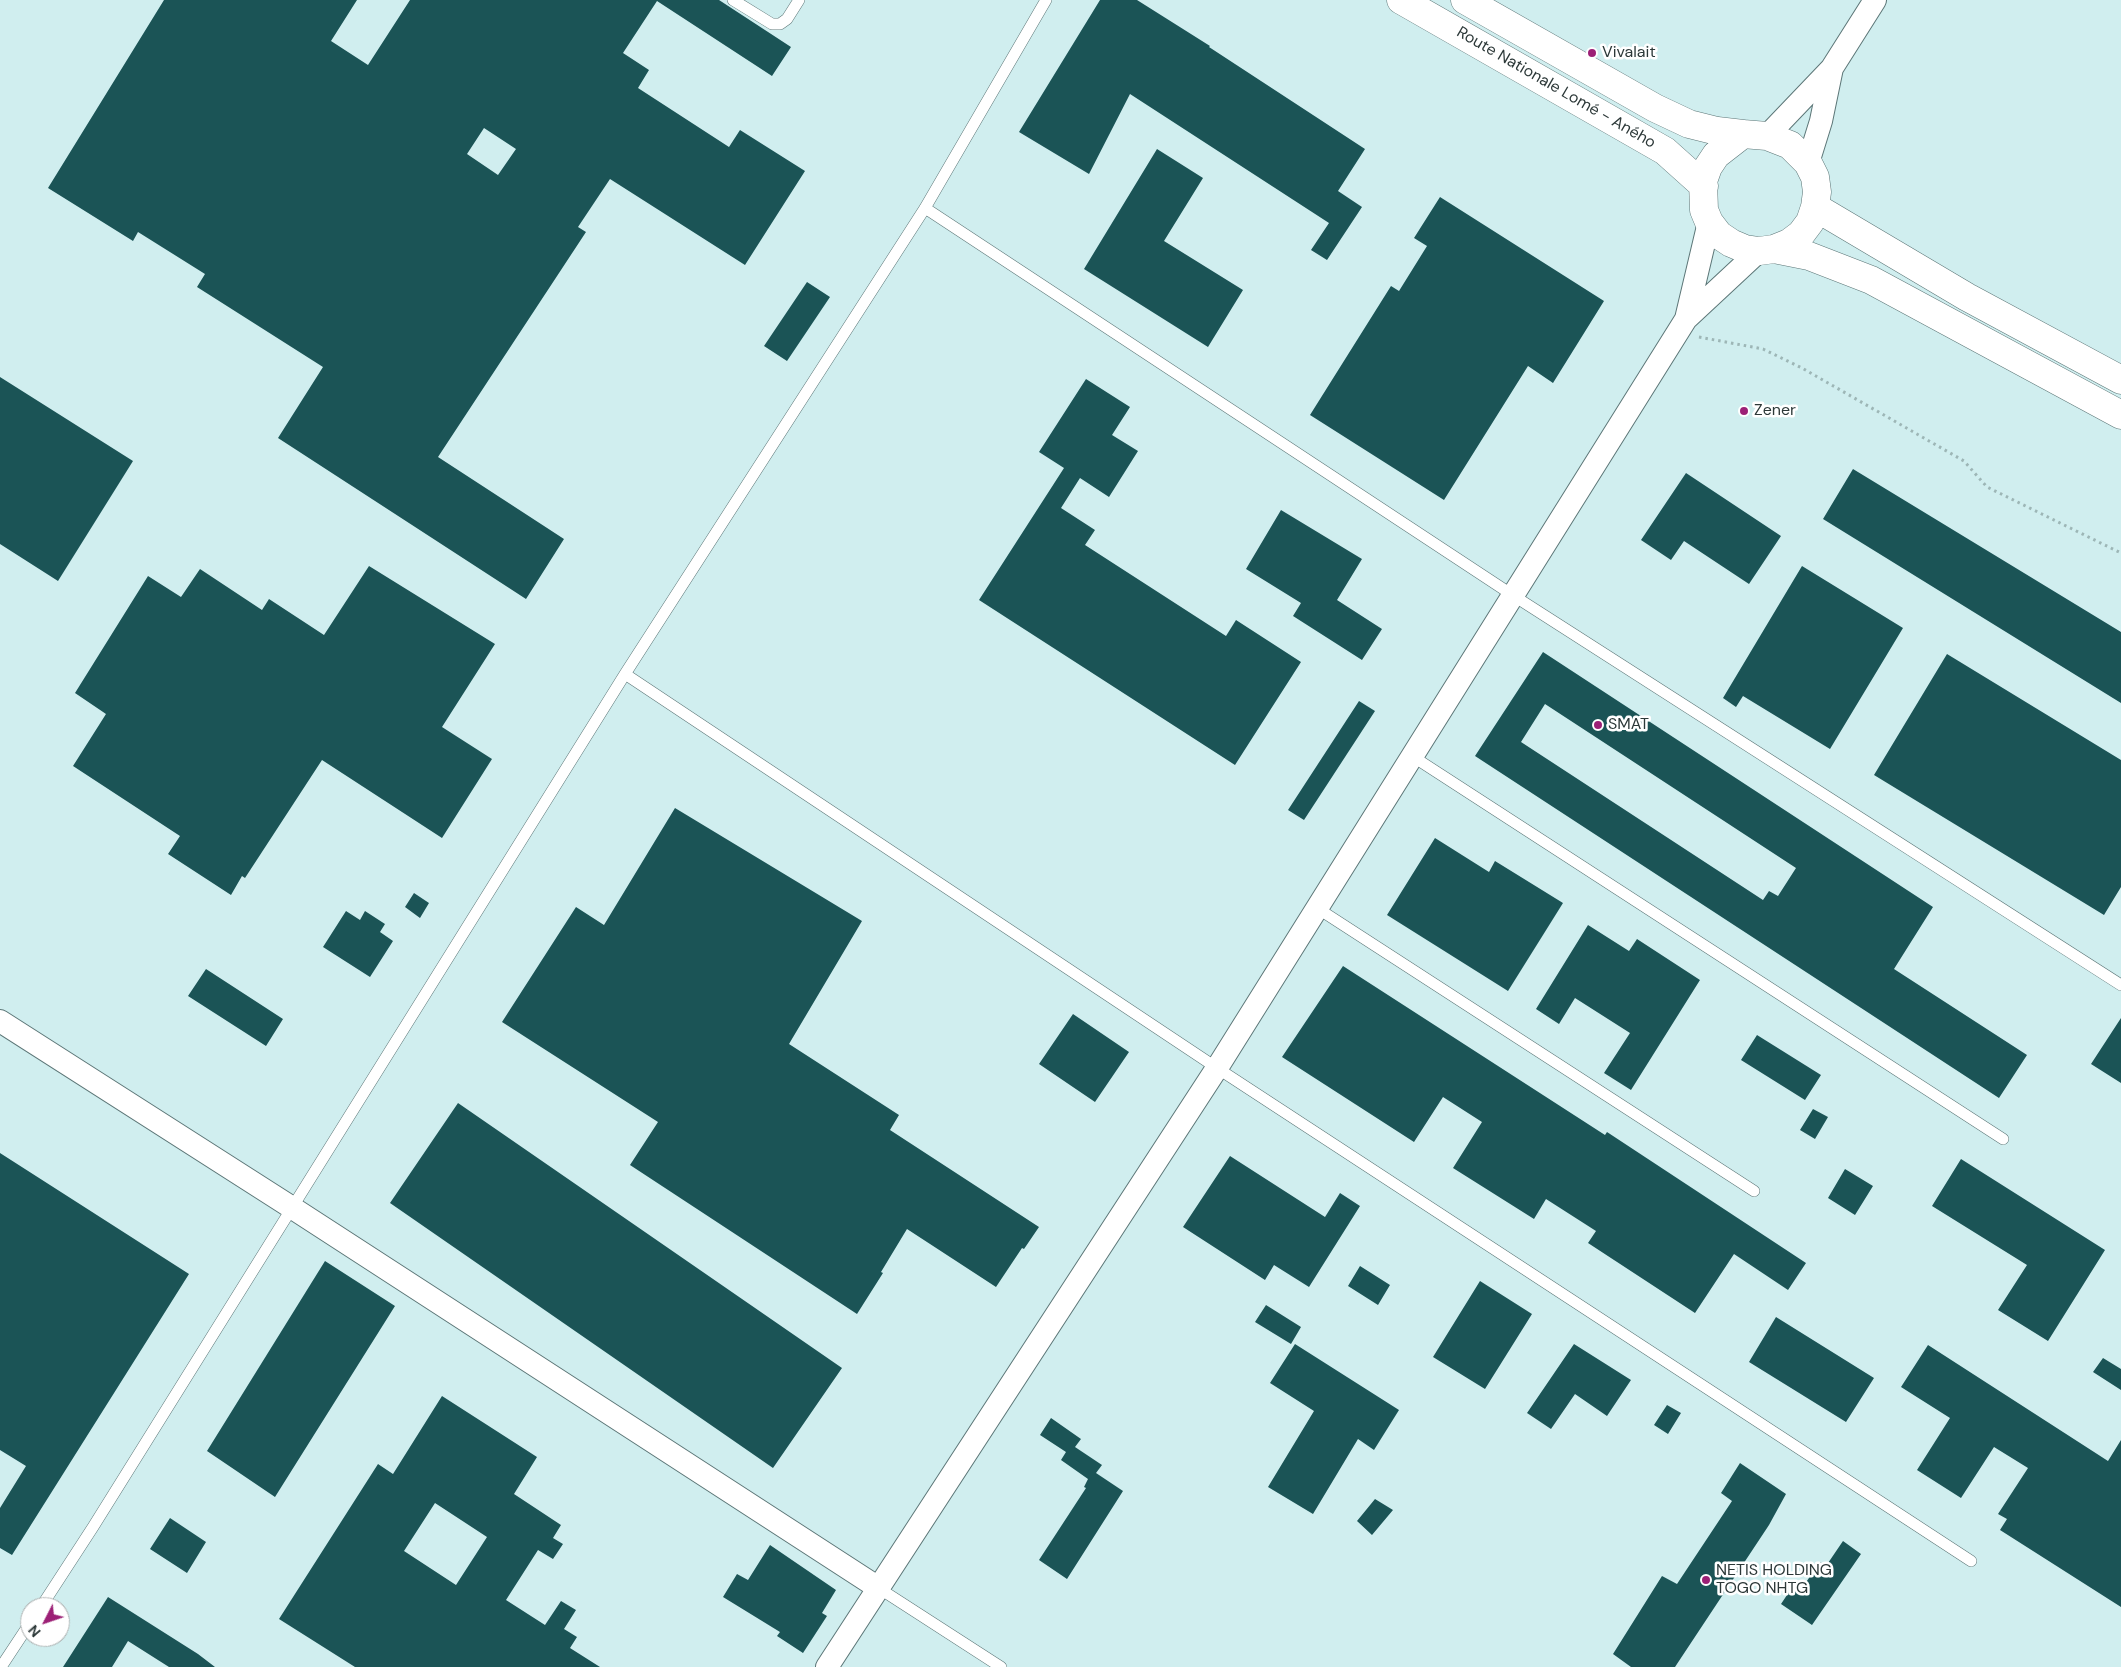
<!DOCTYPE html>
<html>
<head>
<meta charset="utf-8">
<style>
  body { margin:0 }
  #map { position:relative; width:2121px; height:1667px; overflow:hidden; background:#d0eeef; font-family:"DM Sans",sans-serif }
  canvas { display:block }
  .north { position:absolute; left:20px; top:1597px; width:50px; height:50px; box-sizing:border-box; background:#fff; border:1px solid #abafaf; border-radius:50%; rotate:229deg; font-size:14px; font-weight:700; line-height:20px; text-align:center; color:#2c3838 }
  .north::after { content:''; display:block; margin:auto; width:18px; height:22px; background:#9c2076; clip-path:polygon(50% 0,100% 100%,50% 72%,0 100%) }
</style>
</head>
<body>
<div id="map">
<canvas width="2121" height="1667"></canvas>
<div class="north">N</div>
</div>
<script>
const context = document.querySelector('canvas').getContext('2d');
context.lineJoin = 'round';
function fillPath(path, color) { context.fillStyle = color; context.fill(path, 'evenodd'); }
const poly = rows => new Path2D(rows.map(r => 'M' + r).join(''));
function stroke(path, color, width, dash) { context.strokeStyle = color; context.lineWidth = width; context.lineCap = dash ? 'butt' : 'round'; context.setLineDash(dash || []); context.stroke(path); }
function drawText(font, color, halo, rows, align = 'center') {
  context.font = font + ' "DM Sans",sans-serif'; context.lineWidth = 5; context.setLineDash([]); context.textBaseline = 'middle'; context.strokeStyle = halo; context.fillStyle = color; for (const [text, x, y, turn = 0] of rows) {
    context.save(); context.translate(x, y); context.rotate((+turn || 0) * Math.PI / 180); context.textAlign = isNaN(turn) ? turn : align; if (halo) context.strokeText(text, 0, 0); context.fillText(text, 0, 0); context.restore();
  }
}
const building = poly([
  [164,0,357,0,331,41,368,65,410,0,719,0,791,47,772,76,657,1,623,53,649,70,638,88,729,147,740,130,805,171,745,265,610,179,578,227,586,232,438,457,564,539,526,599,278,438,323,367,197,287,205,274,138,232,133,241,48,188],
  [484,128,516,149,498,175,467,154],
  [1100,0,1137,0,1210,46,1209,47,1365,149,1338,191,1362,207,1327,260,1311,250,1329,223,1130,94,1089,174,1019,132],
  [1157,149,1203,178,1164,241,1243,290,1208,347,1084,269],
  [1440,197,1604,301,1553,383,1528,366,1444,500,1310,415,1391,286,1399,291,1427,246,1414,238],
  [807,282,830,297,787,361,764,346],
  [0,377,133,461,58,581,0,544],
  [1086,379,1130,407,1112,435,1138,451,1109,497,1080,478,1061,508,1095,530,1085,545,1226,636,1236,620,1301,662,1235,765,979,600,1064,468,1039,452],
  [1853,469,2121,632,2121,703,1823,519],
  [1686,473,1781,536,1749,584,1684,541,1671,560,1641,540],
  [1281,510,1362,559,1337,600,1382,629,1362,660,1293,616,1301,603,1246,569],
  [369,566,495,644,442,727,492,759,442,838,322,760,245,878,242,876,231,895,168,854,180,836,73,766,106,714,75,693,148,576,181,597,200,569,262,610,269,599,324,635],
  [1802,566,1903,628,1830,749,1743,696,1736,707,1723,698],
  [1543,652,1933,907,1894,969,2027,1055,1999,1098,1475,756],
  [1545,704,1796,868,1778,896,1769,891,1763,900,1521,742],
  [1947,654,2121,760,2121,887,2104,915,1874,775],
  [1359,701,1375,711,1304,820,1288,810],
  [675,808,862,921,789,1044,899,1115,890,1130,1039,1227,1024,1249,1022,1248,996,1287,907,1229,881,1272,883,1273,857,1314,630,1165,658,1122,502,1022,576,907,604,925],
  [1435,838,1489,872,1495,861,1563,903,1508,991,1387,915],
  [414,893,429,903,420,918,405,907],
  [346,911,360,920,365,911,385,924,380,932,393,941,370,977,323,947],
  [1588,925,1629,951,1637,939,1700,980,1631,1090,1604,1073,1630,1033,1575,998,1559,1024,1536,1009],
  [1343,966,1605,1135,1607,1132,1806,1263,1788,1290,1734,1254,1695,1313,1588,1243,1596,1231,1546,1199,1534,1219,1453,1168,1482,1122,1443,1097,1414,1142,1282,1057],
  [206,969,283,1019,266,1046,188,996],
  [1073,1014,1129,1052,1095,1102,1039,1064],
  [2121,1018,2121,1083,2091,1064],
  [1757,1035,1821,1075,1805,1100,1741,1060],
  [458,1103,842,1368,773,1468,390,1203],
  [1813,1109,1828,1117,1815,1139,1800,1130],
  [0,1153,189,1274,12,1555,0,1548,0,1508,26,1466,0,1450],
  [1230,1156,1325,1217,1340,1193,1360,1206,1309,1287,1274,1265,1265,1280,1183,1227],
  [1961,1159,2105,1250,2048,1341,1998,1310,2027,1265,1932,1206],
  [1845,1169,1873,1186,1855,1215,1828,1198],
  [325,1261,395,1306,275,1497,207,1451],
  [1360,1266,1390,1285,1378,1305,1348,1286],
  [1480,1281,1532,1314,1485,1389,1433,1357],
  [1266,1305,1301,1327,1291,1344,1255,1322],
  [1776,1317,1874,1378,1846,1422,1749,1362],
  [1295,1344,1399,1410,1374,1450,1358,1439,1313,1514,1268,1487,1314,1411,1270,1383],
  [1574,1344,1631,1380,1607,1416,1575,1394,1551,1429,1527,1413],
  [1928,1345,2108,1461,2121,1440,2121,1607,2000,1530,2007,1519,1998,1514,2028,1468,1994,1447,1961,1498,1917,1470,1950,1418,1901,1387],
  [2103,1358,2121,1369,2121,1390,2093,1372],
  [442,1396,537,1457,514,1494,561,1525,553,1538,563,1544,553,1559,538,1550,506,1600,545,1625,561,1601,576,1610,564,1629,577,1637,570,1648,600,1667,355,1667,279,1619,378,1464,393,1474],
  [435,1503,487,1537,456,1585,404,1551],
  [1667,1405,1681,1413,1668,1434,1654,1425],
  [1051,1418,1081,1439,1075,1447,1102,1465,1096,1473,1123,1491,1067,1579,1039,1560,1086,1488,1084,1487,1088,1479,1061,1460,1066,1452,1040,1435],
  [1740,1463,1786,1494,1769,1525,1675,1667,1631,1667,1613,1654,1662,1576,1677,1584,1732,1501,1721,1493],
  [1375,1499,1393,1510,1372,1535,1357,1521],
  [170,1518,206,1542,187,1573,150,1549],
  [1843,1541,1861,1554,1812,1625,1781,1604,1793,1586,1800,1591,1820,1562,1826,1566],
  [770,1545,836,1590,822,1613,827,1616,803,1653,777,1636,780,1632,723,1597,737,1574,748,1580],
  [108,1597,198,1654,215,1667,169,1667,128,1641,112,1667,63,1667]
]);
const path = poly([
  [1699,337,1763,349,1802,368,1964,461,1987,487,2121,553]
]);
const lane = poly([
  [733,0,772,24,780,24,787,19,799,0],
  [925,208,1514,596,2121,985],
  [625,674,1217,1068,1971,1561],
  [1412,756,2003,1139],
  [1317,908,1754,1191],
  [877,1587,1001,1667],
  [41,1607,93,1527,625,674,925,208,1046,0],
  [1,1667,30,1623]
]);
const street = poly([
  [1767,136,1832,68,1875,0],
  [1808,163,1821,121,1832,68],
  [1686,319,1709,222],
  [0,1021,291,1207,877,1587],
  [827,1667,1217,1068,1686,319,1759,251]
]);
const highway = poly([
  [1401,0,1665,151,1704,186],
  [1465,0,1655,108,1689,124,1717,131,1743,134,1767,136,1790,145,1808,163,1815,177,1817,192,1815,207,1810,222,1801,234,1789,243,1774,249,1759,251,1745,249,1731,243,1719,235,1709,222,1704,210,1703,181,1708,167,1716,155,1743,134],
  [1815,207,1967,297,2121,380],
  [1774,249,1809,256,1871,280,2121,415]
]);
const markers = [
  [1592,53,5,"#9c2076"],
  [1744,411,5,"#9c2076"],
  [1598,725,5,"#9c2076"],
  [1706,1580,5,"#9c2076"]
];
const poiNames = [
  ["Vivalait",1602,53],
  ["Zener",1754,411],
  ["SMAT",1608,725],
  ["NETIS HOLDING",1716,1571],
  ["TOGO NHTG",1716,1589]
];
const streetNames = [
  ["Route Nationale Lomé - Aného",1556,88,30]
];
fillPath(building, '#1b5456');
stroke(lane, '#5c7677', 12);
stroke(street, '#5c7677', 24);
stroke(highway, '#5c7677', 29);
stroke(path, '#9db6b6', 3, [2.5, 4]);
stroke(lane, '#fff', 11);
stroke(street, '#fff', 22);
stroke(highway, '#fff', 28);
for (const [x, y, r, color] of markers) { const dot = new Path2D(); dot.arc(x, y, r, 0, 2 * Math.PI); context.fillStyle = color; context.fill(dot); stroke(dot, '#fff', 2); }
drawText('16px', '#2c3838', '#fff', poiNames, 'left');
drawText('16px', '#2c3838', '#fff', streetNames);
</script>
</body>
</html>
